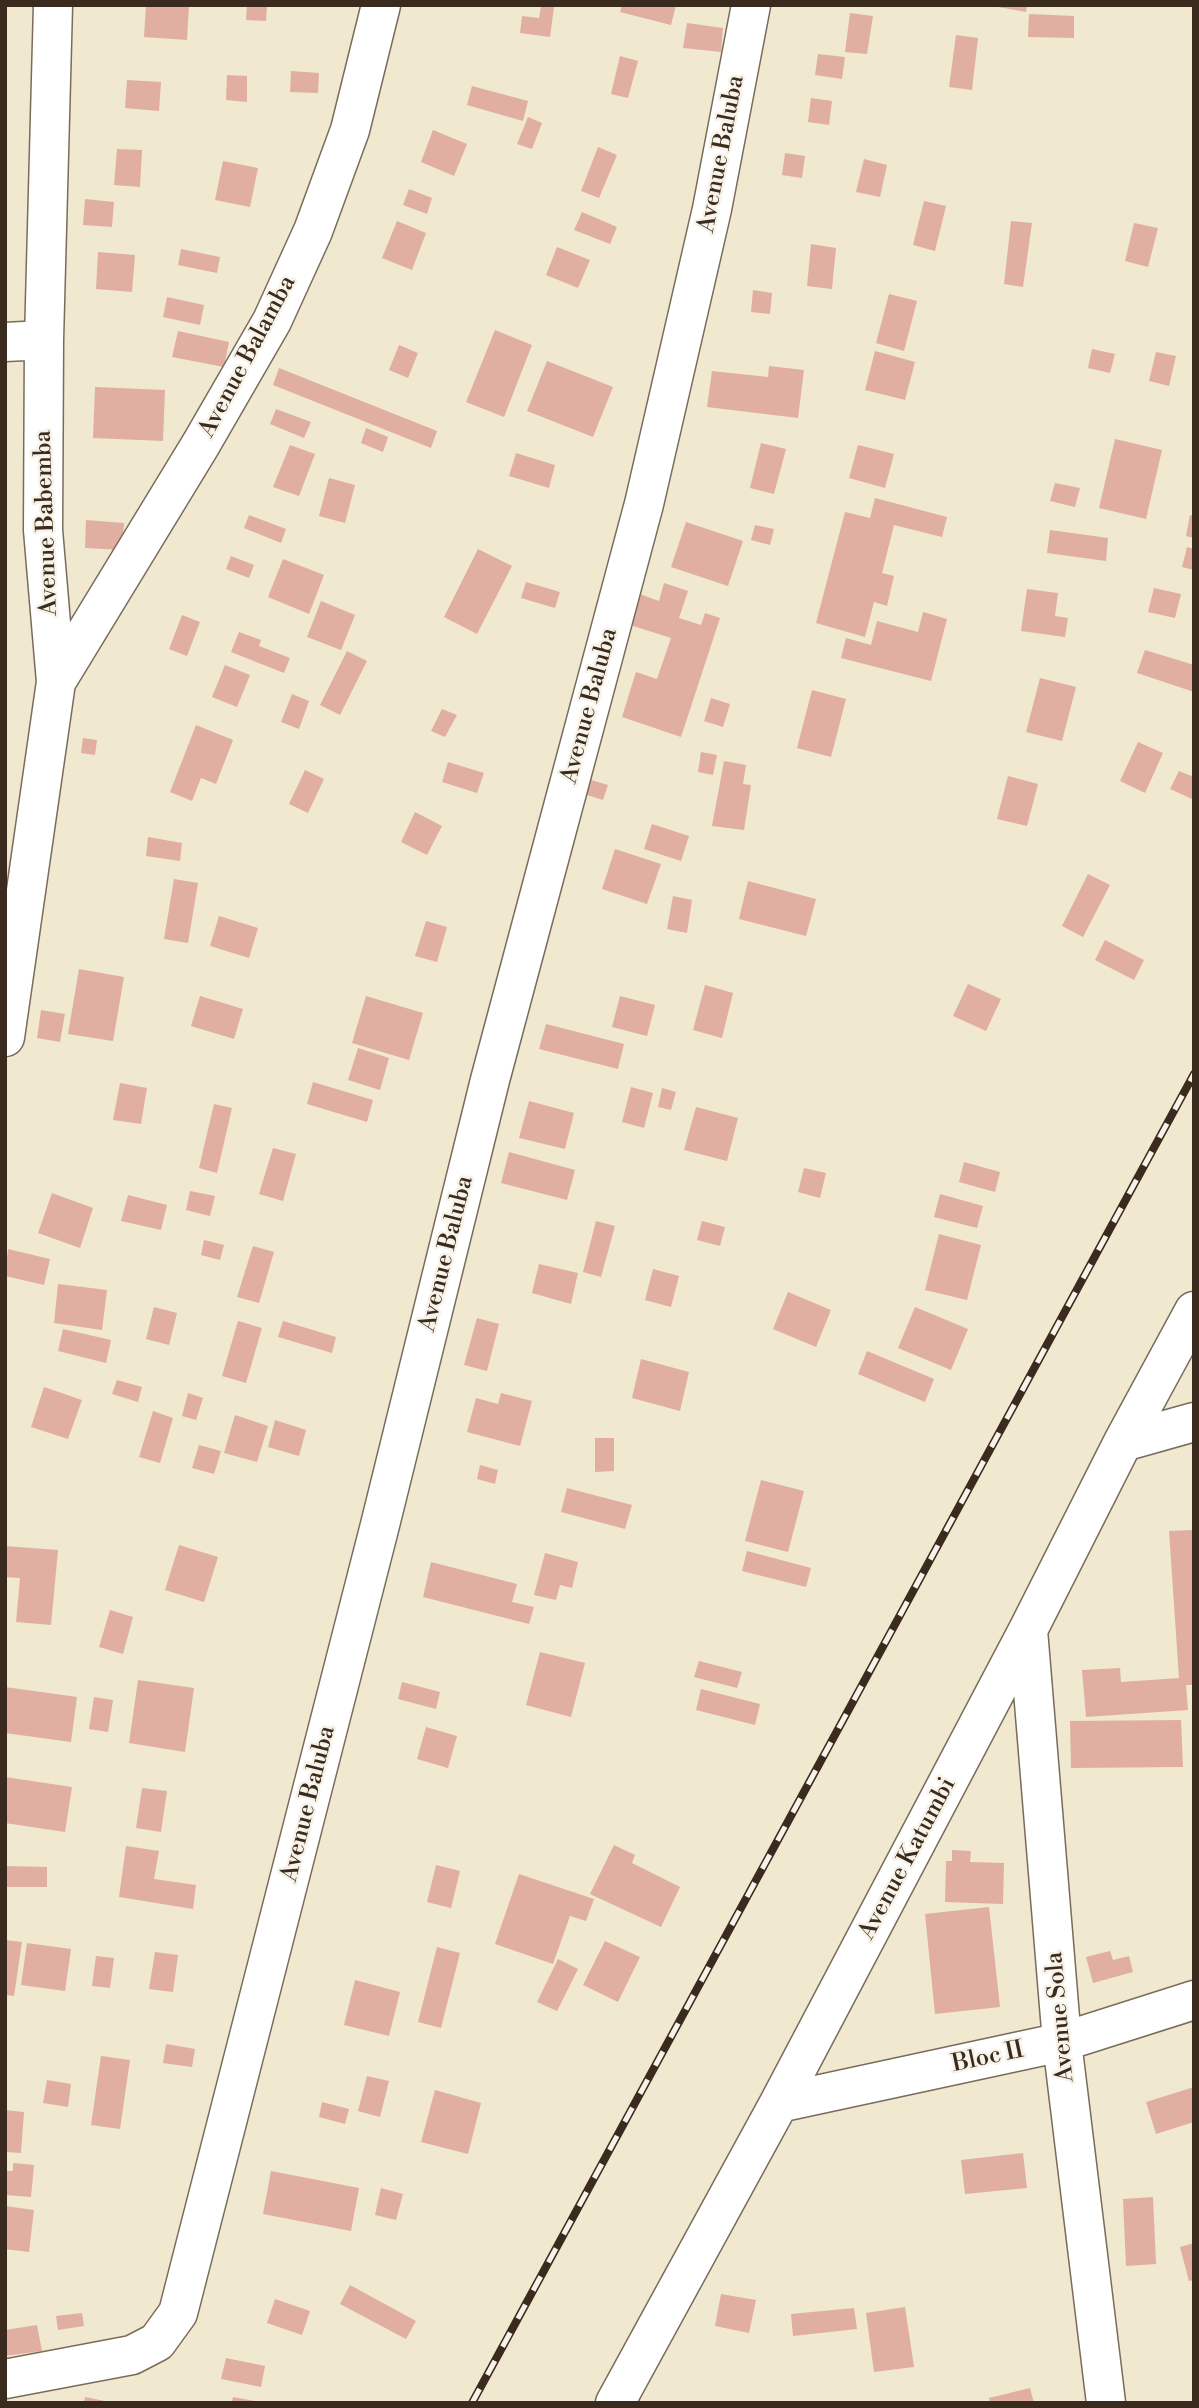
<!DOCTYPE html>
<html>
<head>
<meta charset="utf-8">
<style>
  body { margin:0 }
  #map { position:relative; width:1199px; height:2408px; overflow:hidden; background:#f0e8cf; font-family:"Libre Bodoni",serif }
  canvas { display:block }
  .frame { position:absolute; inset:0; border:7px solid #3b2a1e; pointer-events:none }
</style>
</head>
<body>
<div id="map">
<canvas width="1199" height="2408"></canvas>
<div class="frame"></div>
</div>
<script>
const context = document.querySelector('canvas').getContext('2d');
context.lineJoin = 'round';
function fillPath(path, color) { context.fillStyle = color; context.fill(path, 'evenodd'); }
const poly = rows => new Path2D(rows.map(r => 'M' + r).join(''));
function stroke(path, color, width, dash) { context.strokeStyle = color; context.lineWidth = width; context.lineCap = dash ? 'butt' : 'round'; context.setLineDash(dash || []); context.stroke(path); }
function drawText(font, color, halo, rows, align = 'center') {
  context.font = font + ' "Libre Bodoni",serif'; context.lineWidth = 5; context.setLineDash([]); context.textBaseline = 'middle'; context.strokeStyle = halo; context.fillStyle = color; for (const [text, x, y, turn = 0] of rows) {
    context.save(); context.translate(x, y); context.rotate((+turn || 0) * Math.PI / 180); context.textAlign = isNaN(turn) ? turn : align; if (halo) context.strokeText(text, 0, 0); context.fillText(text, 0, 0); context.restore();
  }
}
const building = poly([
  [146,5,189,5,187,40,144,37],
  [247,5,267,5,266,21,246,20],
  [622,5,676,5,671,25,620,12],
  [987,5,1027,5,1026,12],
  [541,6,554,7,550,37,520,33,522,16,539,18],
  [850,13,873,16,867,54,845,52],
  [1029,14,1074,16,1074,38,1028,37],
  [687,23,723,28,721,52,683,48],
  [956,35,978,38,972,90,949,87],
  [818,54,845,57,842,79,815,75],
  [620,56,638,61,628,98,611,94],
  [291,71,319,73,318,93,290,92],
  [227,75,247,76,247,102,226,100],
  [127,80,161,82,159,111,125,108],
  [472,86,528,101,523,121,467,105],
  [811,98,832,101,829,125,808,122],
  [528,117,542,123,532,149,517,144],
  [433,130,467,144,454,176,421,162],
  [598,147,617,155,599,198,581,191],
  [117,149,142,150,140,187,114,185],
  [785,153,805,156,802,178,782,175],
  [864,159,887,165,880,197,856,192],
  [223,161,258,168,250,207,215,200],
  [409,189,432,198,427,214,403,205],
  [85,199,114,202,112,227,83,225],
  [924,201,946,206,935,251,913,245],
  [582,212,617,227,610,244,574,230],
  [397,221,426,233,412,270,382,258],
  [1011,221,1032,223,1023,287,1004,284],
  [1134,223,1158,228,1148,267,1125,261],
  [811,244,836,248,832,289,807,286],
  [557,247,590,260,578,288,546,275],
  [181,249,220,257,217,273,178,265],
  [98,252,135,255,132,292,96,289],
  [753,290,772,293,770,314,751,312],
  [889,294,917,301,904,351,876,343],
  [167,297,204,305,200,325,163,317],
  [495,330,532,345,504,417,466,402],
  [178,331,229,342,224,367,172,357],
  [399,345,418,353,408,378,389,370],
  [1092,349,1115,354,1110,373,1088,368],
  [875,351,915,362,905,400,865,390],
  [1156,352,1176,356,1169,386,1149,381],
  [547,361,613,387,593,437,527,411],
  [769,366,804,370,798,418,707,407,712,371,768,377],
  [279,368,437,431,431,448,273,385],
  [95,387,165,390,163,441,93,438],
  [276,409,311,422,304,438,270,424],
  [366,428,388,437,383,452,361,443],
  [1115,439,1162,450,1146,519,1099,508],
  [761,443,786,449,774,494,750,488],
  [290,445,315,454,299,496,273,487],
  [858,445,894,454,885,488,849,478],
  [516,453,555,465,549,488,509,476],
  [329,478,355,485,345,523,319,516],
  [1055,483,1080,488,1075,507,1050,501],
  [875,498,947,517,942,537,894,525,882,573,894,576,887,606,874,602,865,637,816,623,845,512,870,518],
  [249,515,286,529,281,543,244,528],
  [1190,515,1194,516,1194,538,1186,536],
  [86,520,124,523,122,550,85,548],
  [686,522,743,541,728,586,671,567],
  [755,525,774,529,770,545,751,540],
  [1050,530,1108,538,1106,561,1047,553],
  [1187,547,1194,549,1194,570,1182,567],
  [478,549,512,566,477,634,444,617],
  [231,556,254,565,249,578,226,569],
  [283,559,324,575,309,614,268,597],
  [526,582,560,592,555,608,521,598],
  [664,583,688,591,679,618,701,625,705,613,720,618,681,737,622,717,636,672,657,679,671,638,627,624,637,593,659,601],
  [1154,588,1181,594,1175,618,1148,612],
  [1027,589,1058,593,1055,616,1068,618,1065,637,1021,631],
  [321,601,355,615,341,650,307,637],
  [923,612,947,619,931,681,841,658,846,638,871,645,877,621,918,632],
  [182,615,200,622,187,656,169,649],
  [239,632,261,640,259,646,290,658,284,673,231,652],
  [1145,650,1194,665,1194,692,1137,673],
  [347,651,367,661,340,715,320,705],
  [225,665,250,675,237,707,212,697],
  [1040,678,1076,687,1062,741,1026,732],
  [812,690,846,699,831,757,797,748],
  [292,694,309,701,299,729,281,722],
  [711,698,730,704,723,727,704,721],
  [442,709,457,715,445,737,431,731],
  [196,725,233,740,216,784,201,778,192,801,170,792],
  [83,738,97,740,95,755,81,753],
  [1138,742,1163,753,1145,793,1120,781],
  [701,752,717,755,713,775,698,772],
  [724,761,746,765,743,784,751,785,744,830,712,826],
  [448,762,484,773,477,793,442,782],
  [305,770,324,779,308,813,289,804],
  [1179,771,1194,777,1192,799,1170,789],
  [1008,776,1038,784,1027,826,997,819],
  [588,779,608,785,603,800,584,794],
  [415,812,442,826,427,855,401,842],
  [652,824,689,836,681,861,644,849],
  [148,837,182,843,180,861,146,856],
  [615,849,661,864,647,904,602,889],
  [1088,874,1110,885,1083,937,1062,926],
  [174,879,198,883,188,943,164,939],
  [748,881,816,899,806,936,739,919],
  [673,896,692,900,687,933,667,929],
  [219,916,258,928,249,958,210,946],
  [426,921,447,927,437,962,415,956],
  [1105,940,1144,960,1134,980,1095,960],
  [79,969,124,977,113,1041,68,1034],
  [968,984,1001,999,986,1031,953,1016],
  [705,985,733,993,722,1038,693,1030],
  [200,996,243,1009,234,1039,191,1026],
  [366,996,423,1013,409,1060,352,1043],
  [620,996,655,1005,647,1036,612,1027],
  [41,1010,65,1014,60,1042,37,1038],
  [546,1024,624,1044,618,1069,539,1049],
  [358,1048,389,1058,380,1090,348,1080],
  [313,1082,373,1100,367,1122,307,1104],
  [120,1083,147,1088,141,1124,113,1120],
  [631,1087,653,1093,644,1128,622,1122],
  [662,1088,676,1092,671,1110,658,1107],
  [529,1101,574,1113,565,1149,519,1138],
  [214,1104,232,1108,217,1173,199,1168],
  [696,1107,738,1118,727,1161,684,1150],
  [273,1148,296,1154,283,1201,259,1194],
  [509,1152,575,1170,567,1200,501,1183],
  [964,1162,1000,1172,995,1192,959,1182],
  [804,1168,826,1173,820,1198,798,1192],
  [190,1191,215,1196,210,1216,186,1210],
  [52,1193,93,1208,80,1248,38,1233],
  [940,1194,983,1206,977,1228,934,1217],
  [128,1195,167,1205,161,1230,121,1221],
  [596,1221,615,1226,601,1277,583,1272],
  [702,1221,725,1227,720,1246,697,1240],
  [939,1234,981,1245,967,1300,925,1290],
  [204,1240,224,1245,220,1260,201,1255],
  [253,1246,274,1252,259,1303,237,1297],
  [8,1249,50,1259,44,1285,5,1276],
  [539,1264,578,1273,571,1304,532,1293],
  [653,1269,679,1276,671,1307,645,1300],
  [58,1284,107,1290,102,1330,54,1323],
  [788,1292,831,1310,816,1347,773,1329],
  [154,1307,177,1313,169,1345,146,1339],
  [915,1307,968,1329,951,1370,898,1348],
  [477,1318,499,1324,487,1371,464,1365],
  [238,1321,262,1328,246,1383,222,1376],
  [283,1321,336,1337,332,1353,278,1337],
  [63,1329,111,1340,106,1363,58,1351],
  [867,1351,934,1379,925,1402,858,1374],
  [641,1359,689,1372,680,1411,632,1398],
  [117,1380,142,1387,138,1402,112,1394],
  [44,1387,82,1400,68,1439,31,1427],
  [188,1393,203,1398,196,1420,182,1416],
  [501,1393,532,1401,520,1446,467,1432,476,1398,498,1404],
  [153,1411,173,1418,160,1463,139,1457],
  [235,1415,268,1426,257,1462,224,1453],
  [275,1420,306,1430,299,1456,268,1447],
  [595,1438,614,1438,614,1471,595,1472],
  [199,1445,221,1451,214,1474,192,1468],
  [480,1465,498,1470,495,1484,477,1479],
  [761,1480,804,1491,788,1552,745,1541],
  [567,1488,632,1505,625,1529,561,1512],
  [1194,1530,1194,1685,1186,1685,1188,1710,1086,1717,1082,1670,1120,1668,1121,1682,1179,1678,1169,1531],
  [179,1545,218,1557,204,1602,165,1590],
  [5,1546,58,1550,51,1625,16,1622,20,1578,5,1577],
  [747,1551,811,1568,806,1587,742,1571],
  [545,1553,578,1562,572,1588,560,1585,556,1600,534,1595],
  [431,1562,517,1584,512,1602,534,1607,529,1624,423,1597],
  [110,1610,133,1617,123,1654,99,1647],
  [540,1652,585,1663,571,1717,526,1705],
  [699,1661,742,1672,737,1688,694,1677],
  [138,1680,194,1688,185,1752,129,1743],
  [402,1682,440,1692,436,1709,398,1699],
  [5,1687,77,1697,71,1742,5,1733],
  [701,1689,760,1704,755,1725,696,1710],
  [94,1697,113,1700,108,1732,89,1729],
  [1181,1720,1183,1767,1071,1768,1070,1721],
  [426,1727,457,1736,448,1768,417,1759],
  [5,1777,72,1787,65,1832,5,1823],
  [142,1788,167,1791,161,1832,136,1828],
  [614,1845,635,1855,632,1863,680,1887,661,1927,590,1894],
  [126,1846,159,1851,154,1879,196,1885,193,1909,119,1897],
  [952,1850,971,1851,970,1862,1004,1863,1003,1904,945,1902,946,1861,952,1861],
  [436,1865,460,1871,451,1908,427,1902],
  [5,1866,47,1867,47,1887,5,1887],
  [519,1874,594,1899,586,1921,570,1916,553,1964,495,1944],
  [989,1907,1000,2007,935,2014,925,1914],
  [5,1940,22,1942,14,1996,5,1995],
  [605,1941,640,1957,618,2002,583,1985],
  [27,1943,71,1949,65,1991,21,1985],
  [437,1947,460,1953,441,2028,418,2022],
  [1110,1951,1113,1960,1129,1956,1133,1972,1093,1983,1086,1957],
  [155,1952,178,1955,173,1992,149,1989],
  [96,1956,114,1958,110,1988,92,1986],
  [558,1959,578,1969,557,2011,537,2002],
  [355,1980,400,1992,389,2036,344,2025],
  [166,2044,195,2049,192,2067,163,2063],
  [101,2056,130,2060,120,2129,91,2125],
  [367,2076,389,2081,380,2117,358,2111],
  [47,2080,71,2084,68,2107,43,2103],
  [1194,2087,1194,2122,1156,2134,1146,2102],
  [435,2090,481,2103,468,2154,421,2142],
  [322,2102,349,2109,345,2124,319,2117],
  [5,2110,24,2112,21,2153,5,2152],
  [1023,2153,1027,2188,965,2194,961,2160],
  [13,2163,34,2165,31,2197,5,2195,5,2171,13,2171],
  [271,2171,359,2188,351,2231,263,2214],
  [381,2188,403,2194,396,2220,375,2215],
  [1153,2197,1156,2264,1126,2266,1123,2199],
  [5,2206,34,2210,29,2252,5,2249],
  [1194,2243,1194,2280,1189,2281,1180,2247],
  [350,2285,416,2321,406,2339,340,2304],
  [721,2294,756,2300,749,2333,715,2326],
  [275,2299,310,2311,302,2335,267,2323],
  [905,2307,914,2367,874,2372,866,2313],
  [854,2308,857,2329,793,2336,791,2314],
  [82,2313,84,2326,58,2330,56,2316],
  [37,2325,42,2351,5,2356,5,2330],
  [226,2358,265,2366,261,2387,221,2379],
  [1030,2388,1034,2403,990,2403,989,2398],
  [85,2397,105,2401,105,2403,84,2403],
  [233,2397,255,2401,255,2403,232,2403]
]);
const street = poly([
  [5,342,44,340],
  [56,682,201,444,272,321,313,231,350,130,381,5],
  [5,1037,56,682,43,530,44,340,53,5],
  [1123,1442,1194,1422],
  [1028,1630,1062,2042,1106,2403],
  [779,2103,1062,2042,1194,2000],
  [5,2379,132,2355,157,2342,178,2313,380,1525,490,1080,644,504,712,209,751,5],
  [615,2403,779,2103,1028,1630,1123,1442,1194,1311]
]);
const rail = poly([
  [472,2403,1194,1074]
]);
const streetNames = [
  ["Avenue Baluba",722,154,-79],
  ["Avenue Balamba",248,357,-62],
  ["Avenue Babemba",47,523,-92],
  ["Avenue Baluba",590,706,-75],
  ["Avenue Baluba",447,1254,-76],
  ["Avenue Baluba",309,1804,-76],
  ["Avenue Katumbi",908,1859,-62],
  ["Avenue Sola",1061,2017,-95],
  ["Bloc II",988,2058,-12]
];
fillPath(building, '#e0afa2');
stroke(street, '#7a6c5c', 41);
stroke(street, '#fff', 38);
stroke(rail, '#3b2a1e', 8);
stroke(rail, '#f7f3e8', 5, [16]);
drawText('24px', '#3b2a1e', '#f7f3e8', streetNames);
</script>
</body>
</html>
